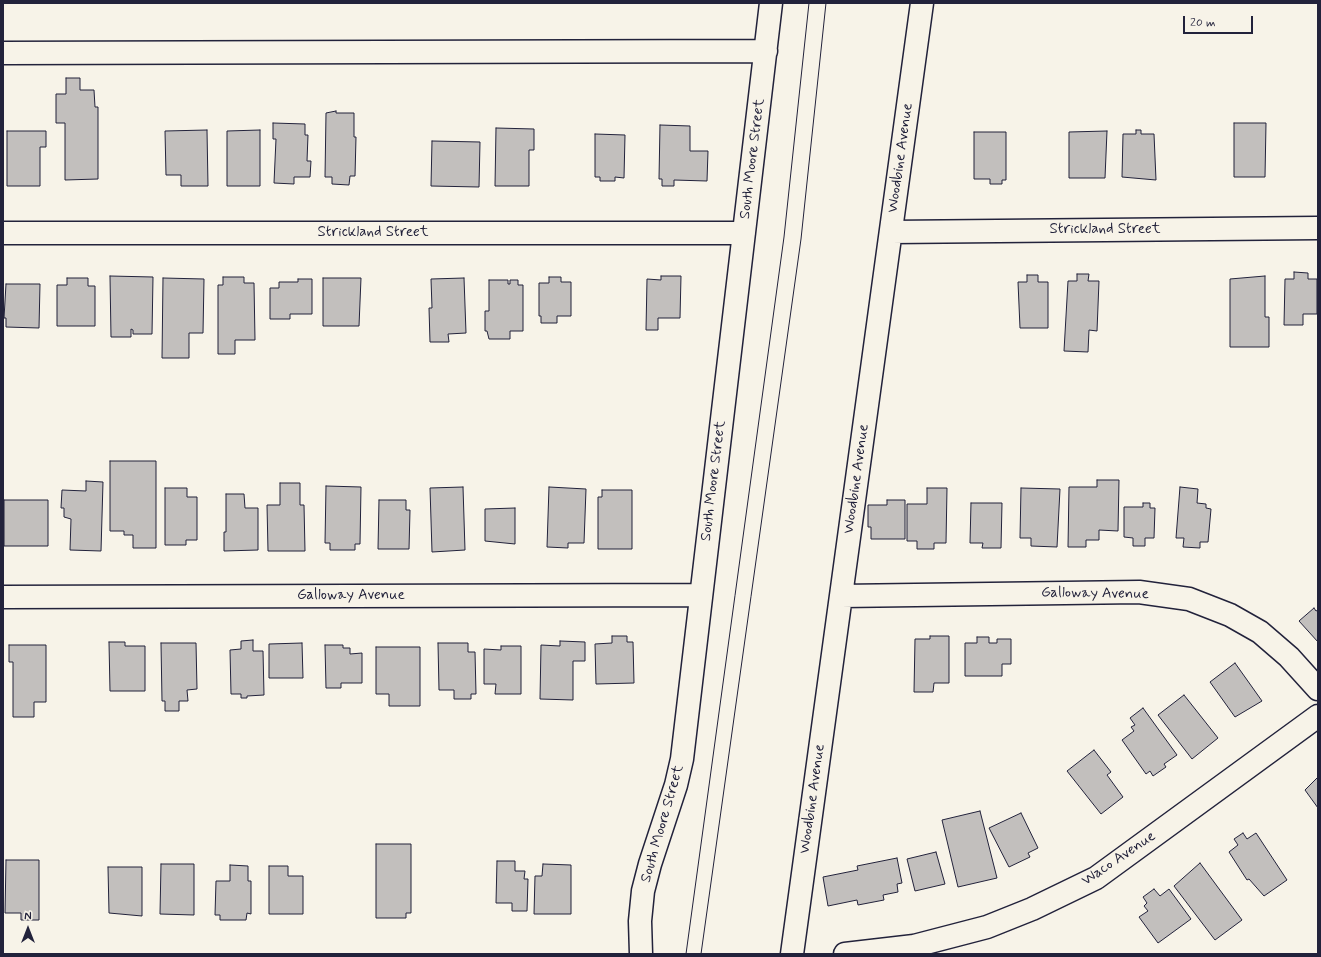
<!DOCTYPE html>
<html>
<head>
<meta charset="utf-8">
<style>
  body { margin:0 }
  #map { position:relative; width:1321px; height:957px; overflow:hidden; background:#f7f3e8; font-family:Mynerve,sans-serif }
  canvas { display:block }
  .frame { position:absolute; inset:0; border:4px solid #22223b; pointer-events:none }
  .north { position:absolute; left:8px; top:909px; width:40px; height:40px; -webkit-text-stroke:3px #f7f3e8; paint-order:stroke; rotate:0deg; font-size:11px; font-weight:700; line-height:16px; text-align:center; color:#22223b }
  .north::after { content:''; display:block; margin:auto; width:14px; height:18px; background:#22223b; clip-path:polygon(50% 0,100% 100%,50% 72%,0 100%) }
  .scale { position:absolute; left:1183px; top:16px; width:70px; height:18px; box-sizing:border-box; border:2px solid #22223b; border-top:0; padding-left:5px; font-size:12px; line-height:14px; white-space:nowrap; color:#22223b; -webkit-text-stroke:3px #f7f3e8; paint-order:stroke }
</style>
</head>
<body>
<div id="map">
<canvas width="1321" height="957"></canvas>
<div class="frame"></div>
<div class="north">N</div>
<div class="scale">20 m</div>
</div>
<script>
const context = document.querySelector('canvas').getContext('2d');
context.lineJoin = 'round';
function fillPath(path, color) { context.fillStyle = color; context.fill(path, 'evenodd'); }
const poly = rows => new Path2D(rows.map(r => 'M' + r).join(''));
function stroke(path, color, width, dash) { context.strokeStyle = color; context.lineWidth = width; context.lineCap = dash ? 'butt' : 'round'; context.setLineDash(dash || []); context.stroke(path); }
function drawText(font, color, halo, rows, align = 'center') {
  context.font = font + ' Mynerve,sans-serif'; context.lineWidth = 3; context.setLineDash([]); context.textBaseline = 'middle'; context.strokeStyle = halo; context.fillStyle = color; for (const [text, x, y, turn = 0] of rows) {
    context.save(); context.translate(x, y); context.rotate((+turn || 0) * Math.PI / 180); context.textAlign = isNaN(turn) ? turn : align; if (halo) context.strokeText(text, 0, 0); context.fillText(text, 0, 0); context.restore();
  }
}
const building = poly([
  [66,78,80,78,80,90,94,90,95,107,98,107,98,179,65,180,65,123,56,123,56,94,66,94,66,78],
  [336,111,336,113,354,113,354,137,356,137,355,176,350,176,349,185,332,184,332,177,325,177,326,113,336,111],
  [273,123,305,124,305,135,308,135,307,161,311,161,310,177,294,177,294,184,274,183,276,139,273,139,273,123],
  [1234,123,1266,123,1265,177,1234,177,1234,123],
  [660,125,690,126,690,151,708,151,707,181,674,180,674,186,662,186,662,179,659,179,660,125],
  [496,128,534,129,534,150,529,150,529,186,495,186,496,128],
  [207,130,208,186,181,186,181,175,166,175,165,131,207,130],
  [260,130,260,186,227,186,227,131,260,130],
  [1136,130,1141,130,1141,134,1154,134,1156,180,1122,177,1123,134,1136,134,1136,130],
  [7,131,46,131,46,147,40,147,40,186,7,186,7,131],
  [1107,131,1105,178,1069,178,1069,132,1107,131],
  [974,132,1006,132,1006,180,1002,180,1002,184,990,184,990,179,974,179,974,132],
  [595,134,625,135,624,178,615,177,615,181,600,181,600,177,595,177,595,134],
  [432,141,480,142,479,187,431,186,432,141],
  [1294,272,1308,273,1308,279,1317,279,1317,314,1303,314,1303,325,1284,325,1285,279,1294,279,1294,272],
  [1077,274,1089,274,1088,281,1099,281,1097,331,1089,330,1088,352,1064,351,1068,281,1077,281,1077,274],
  [1027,275,1038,275,1038,282,1048,282,1048,328,1020,328,1018,282,1027,282,1027,275],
  [110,276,153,277,152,334,133,334,133,330,131,329,131,337,111,337,110,276],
  [661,276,681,276,680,318,658,318,658,330,646,330,647,279,661,280,661,276],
  [1265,276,1265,317,1269,317,1269,347,1230,347,1230,279,1265,276],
  [223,277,244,277,244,283,254,283,255,340,235,340,235,354,218,354,218,285,223,285,223,277],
  [549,277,561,277,561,282,571,282,571,316,557,316,557,323,541,323,541,316,539,316,539,283,549,283,549,277],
  [67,278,88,278,88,286,95,286,95,326,57,326,57,285,67,285,67,278],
  [163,278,204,279,203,333,189,333,189,358,162,358,163,278],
  [323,278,361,278,359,326,323,326,323,278],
  [464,278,466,333,448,334,449,342,430,342,429,308,432,308,431,279,464,278],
  [298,279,312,279,312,314,290,314,290,319,270,319,270,288,279,288,279,282,298,282,298,279],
  [489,280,508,280,508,284,510,284,510,280,518,280,518,285,523,285,523,331,510,331,510,339,489,339,487,331,485,331,485,311,489,311,489,280],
  [6,284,40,284,39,328,6,327,6,318,4,318,6,284],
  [110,461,156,461,156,548,133,548,133,535,124,535,124,531,110,531,110,461],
  [1097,480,1119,480,1118,531,1099,530,1099,540,1086,540,1086,547,1068,547,1069,487,1097,487,1097,480],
  [86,481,103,482,101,551,70,550,71,519,64,517,64,508,61,508,62,490,86,491,86,481],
  [280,483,300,483,300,505,304,505,305,551,268,551,267,505,280,505,280,483],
  [326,486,361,487,360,544,355,544,355,550,330,550,330,543,325,543,326,486],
  [463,487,465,550,432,552,430,488,463,487],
  [549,487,586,489,584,543,568,543,568,548,547,547,549,487],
  [1180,487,1198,489,1197,503,1206,504,1206,508,1211,509,1208,542,1200,542,1200,548,1183,547,1184,538,1176,538,1180,487],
  [165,488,187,488,187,497,197,497,197,540,186,540,186,545,165,545,165,488],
  [927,488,947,488,946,543,934,543,934,549,917,549,917,541,907,541,907,504,927,504,927,488],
  [1021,488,1060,489,1057,547,1031,546,1031,538,1020,538,1021,488],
  [602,490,632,490,632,549,598,549,598,497,602,497,602,490],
  [226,494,244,494,245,508,258,508,258,550,224,551,224,532,226,532,226,494],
  [4,500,48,500,48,546,4,546,4,500],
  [379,500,406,500,406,510,410,510,409,549,378,549,379,500],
  [887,500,905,500,905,539,871,539,871,527,868,527,868,505,887,505,887,500],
  [971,503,1002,503,1001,548,982,548,983,543,970,543,971,503],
  [1143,503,1150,503,1150,508,1155,508,1154,538,1145,538,1145,546,1133,546,1133,538,1124,537,1124,507,1143,507,1143,503],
  [515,508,515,544,485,541,485,509,515,508],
  [1314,608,1316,611,1318,610,1318,642,1299,621,1314,608],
  [612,636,627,636,627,642,633,642,634,683,596,684,595,644,612,643,612,636],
  [930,636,949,636,949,683,934,683,933,692,914,692,915,639,930,639,930,636],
  [977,637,989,637,989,643,997,643,997,639,1011,639,1011,664,1002,664,1002,676,965,676,965,643,977,643,977,637],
  [253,640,253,651,263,651,264,695,247,696,247,698,241,698,241,694,231,694,230,650,241,649,241,641,253,640],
  [560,641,585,642,585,661,573,661,573,700,540,699,541,645,560,646,560,641],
  [109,642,125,642,125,646,145,646,145,691,110,691,109,642],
  [161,643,196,643,197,689,187,690,188,701,179,701,179,711,165,711,165,701,162,701,161,643],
  [302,643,303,678,269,678,269,644,302,643],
  [438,643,468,643,468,652,475,652,476,694,471,694,471,699,454,699,454,690,439,690,438,643],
  [9,645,46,645,46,702,34,702,34,717,13,717,13,662,9,662,9,645],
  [325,645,343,645,343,648,350,648,350,654,362,653,362,683,341,683,341,688,326,688,325,645],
  [501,646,521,646,521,694,495,694,496,684,484,684,484,649,501,650,501,646],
  [376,647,420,647,420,706,389,706,389,694,376,694,376,647],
  [1235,663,1262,701,1235,717,1210,682,1235,663],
  [1184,695,1218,738,1192,759,1158,715,1184,695],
  [1143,708,1177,755,1164,764,1166,767,1153,776,1150,771,1146,774,1122,740,1134,731,1131,727,1135,725,1130,718,1143,708],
  [1094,750,1111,772,1107,775,1123,797,1101,814,1067,771,1094,750],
  [1318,777,1318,808,1305,790,1318,777],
  [980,811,997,878,958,887,942,820,980,811],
  [1021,813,1038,848,1028,853,1030,857,1009,867,989,828,1021,813],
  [1243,833,1247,839,1256,833,1287,880,1264,896,1249,879,1247,880,1229,852,1238,845,1234,839,1243,833],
  [376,844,411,844,411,913,406,913,406,918,376,918,376,844],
  [936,852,945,884,915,891,907,859,936,852],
  [897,858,902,883,897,884,898,892,883,895,884,900,858,905,857,900,828,906,823,877,858,870,857,866,897,858],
  [6,860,39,860,39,920,21,920,21,913,5,913,6,860],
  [497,861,515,861,515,871,525,871,524,879,528,879,527,911,512,911,512,903,496,903,497,861],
  [1200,863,1242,920,1215,940,1174,886,1200,863],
  [161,864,194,864,194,915,160,914,161,864],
  [543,864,571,865,571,914,534,914,535,876,542,876,543,864],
  [230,865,248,866,248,881,251,881,251,914,247,913,246,920,220,920,220,915,215,915,216,881,230,881,230,865],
  [269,866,288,866,288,876,303,876,303,914,269,914,269,866],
  [108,867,142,867,142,916,109,913,108,867],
  [1154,889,1160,896,1169,889,1191,919,1158,943,1139,917,1148,911,1144,906,1147,903,1143,897,1154,889]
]);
const minor = poly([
  [3,53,766,51],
  [891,232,1318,228],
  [3,233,744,233],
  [841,596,1139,592,1189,599,1230,615,1260,632,1289,657,1318,689],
  [3,597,700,595],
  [641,954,640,921,643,891,650,864,676,785,682,759,771,3],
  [792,954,922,3],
  [845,954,914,946,987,927,1032,909,1096,878,1318,716]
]);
const tram = poly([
  [686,954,784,237,809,3],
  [701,954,801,239,826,3]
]);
const streetNames = [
  ["Woodbine Avenue",901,158,-82],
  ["South Moore Street",753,159,-83],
  ["Strickland Street",1105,230],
  ["Strickland Street",373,233],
  ["Woodbine Avenue",857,479,-82],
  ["South Moore Street",714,481,-83],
  ["Galloway Avenue",1095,594,1],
  ["Galloway Avenue",351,596],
  ["Woodbine Avenue",813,799,-82],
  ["South Moore Street",663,824,-74],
  ["Waco Avenue",1119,859,-34]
];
fillPath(building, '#c2bfbd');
stroke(building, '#22223b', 1);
stroke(minor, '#22223b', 25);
stroke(minor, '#f7f3e8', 22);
stroke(tram, '#22223b', 1);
drawText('15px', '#22223b', '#f7f3e8', streetNames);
</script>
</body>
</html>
